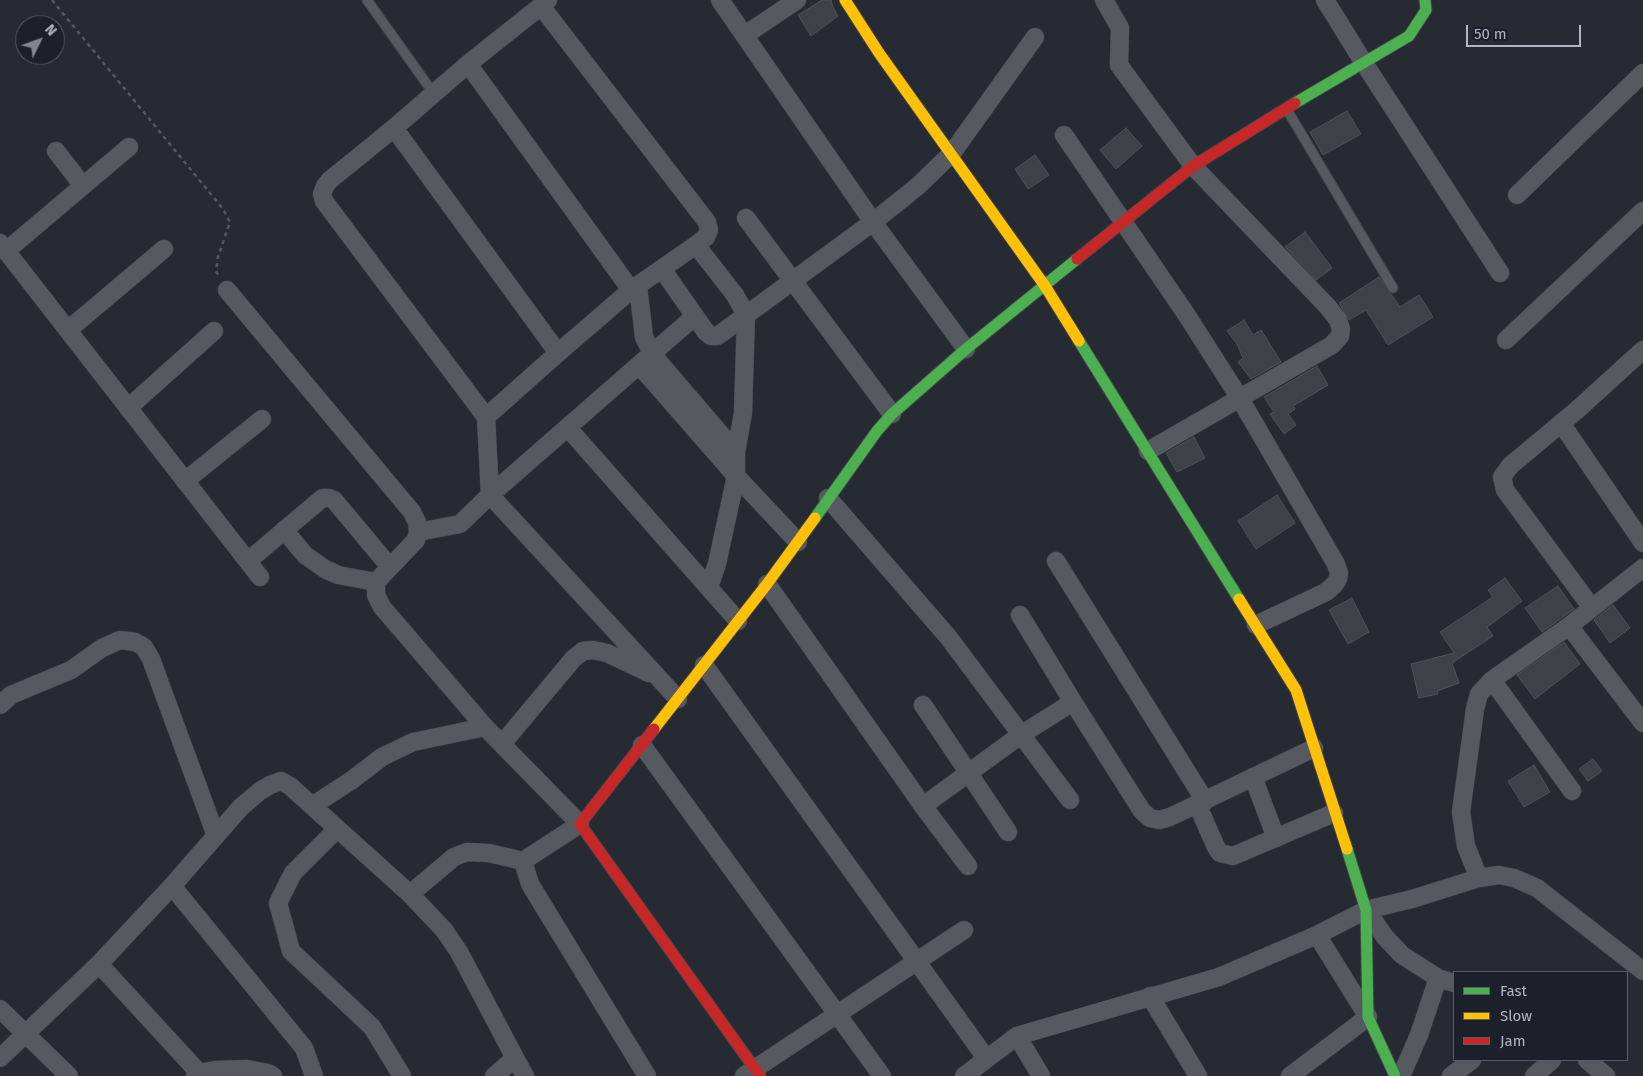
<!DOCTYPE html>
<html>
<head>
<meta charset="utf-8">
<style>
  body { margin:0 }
  #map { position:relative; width:1643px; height:1076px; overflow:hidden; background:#262a32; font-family:"Fira Sans",sans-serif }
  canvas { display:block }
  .legend { position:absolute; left:1453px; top:971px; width:175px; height:90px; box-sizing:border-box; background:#1b202b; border:1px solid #575c68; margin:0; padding:6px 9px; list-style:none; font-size:15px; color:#b0b6c3 }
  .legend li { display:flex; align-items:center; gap:10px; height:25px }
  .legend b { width:25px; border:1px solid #575c68 }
  .north { position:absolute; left:15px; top:15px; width:50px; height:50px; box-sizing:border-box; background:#1b202b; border:1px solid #575c68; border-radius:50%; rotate:48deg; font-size:14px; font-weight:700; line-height:20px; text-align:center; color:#b0b6c3 }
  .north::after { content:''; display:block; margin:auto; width:18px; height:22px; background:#808590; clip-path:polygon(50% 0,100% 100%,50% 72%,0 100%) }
  .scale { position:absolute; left:1466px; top:25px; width:115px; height:22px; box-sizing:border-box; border:2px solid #b0b6c3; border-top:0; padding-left:6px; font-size:15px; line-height:18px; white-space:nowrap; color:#b0b6c3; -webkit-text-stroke:4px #1b202b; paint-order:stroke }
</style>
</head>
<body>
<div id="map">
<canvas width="1643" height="1076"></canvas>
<ul class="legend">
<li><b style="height:6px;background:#4caf50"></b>Fast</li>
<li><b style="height:6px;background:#ffc107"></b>Slow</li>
<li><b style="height:6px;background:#c62828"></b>Jam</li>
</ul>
<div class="north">N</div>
<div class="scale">50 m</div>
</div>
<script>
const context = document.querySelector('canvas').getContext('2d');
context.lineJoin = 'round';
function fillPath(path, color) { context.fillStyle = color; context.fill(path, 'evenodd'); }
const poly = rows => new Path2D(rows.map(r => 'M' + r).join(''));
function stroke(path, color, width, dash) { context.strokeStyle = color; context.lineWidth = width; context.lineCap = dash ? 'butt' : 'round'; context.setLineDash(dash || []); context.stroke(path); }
const building = poly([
  [822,0,831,0,833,7,838,16,811,36,798,15,822,0],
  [1347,111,1361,134,1323,155,1310,132,1347,111],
  [1126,128,1142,146,1116,169,1100,150,1126,128],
  [1035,155,1049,175,1028,189,1015,169,1035,155],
  [1305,232,1332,268,1316,280,1285,247,1305,232],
  [1379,277,1400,307,1419,295,1433,317,1388,345,1366,310,1349,320,1339,303,1379,277],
  [1244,320,1253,335,1261,330,1281,362,1251,379,1238,362,1243,358,1237,344,1227,331,1244,320],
  [1317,366,1328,385,1293,406,1295,409,1288,414,1296,425,1284,434,1270,414,1274,412,1264,397,1317,366],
  [1194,437,1205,458,1177,472,1166,453,1194,437],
  [1277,495,1295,523,1256,549,1238,521,1277,495],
  [1505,578,1522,601,1487,627,1493,636,1452,663,1459,683,1437,691,1438,694,1419,698,1411,664,1454,653,1440,632,1493,597,1488,590,1505,578],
  [1558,586,1574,609,1542,632,1525,608,1558,586],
  [1352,598,1369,632,1348,644,1329,610,1352,598],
  [1613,605,1630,628,1610,643,1594,620,1613,605],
  [1564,642,1580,664,1535,699,1517,675,1564,642],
  [1593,759,1602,771,1588,781,1579,769,1593,759],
  [1534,765,1550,792,1524,807,1508,781,1534,765]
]);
const path = poly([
  [52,0,223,209,230,222,218,257,216,271,220,278]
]);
const lane = poly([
  [367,0,434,94],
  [1286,108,1393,288]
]);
const street = poly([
  [548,0,541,6,707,222,709,230,706,237,696,245],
  [720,0,873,222,966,349],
  [1104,0,1120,28,1119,65,1193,166,1328,307,1338,320,1341,329,1340,336,1332,345,1148,451],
  [1325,0,1364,63,1500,273],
  [541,6,468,64,631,290,696,245,735,295,746,315,743,413,736,452,736,476,717,564,709,587],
  [745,35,797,0],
  [468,64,394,128,558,353,631,290],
  [394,128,330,180,325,186,322,194,324,201,486,417,558,353],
  [1064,135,1186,314,1239,397,1336,564,1339,573,1338,579,1334,585,1326,592,1256,625],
  [56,151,83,186],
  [1517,195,1643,73],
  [746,218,892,414],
  [0,243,260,577],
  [6,251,129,147],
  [662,269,706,332,711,336,717,336,723,332,873,222,918,186,952,153,1035,37],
  [638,286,644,337,652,354,736,452],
  [227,290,412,512,417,522,418,532,416,540,376,582,376,595,382,607,485,727,580,824,523,861,530,884,647,1076],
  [68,330,164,249],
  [1506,340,1643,211],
  [639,365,736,476,798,542],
  [128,408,214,331],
  [486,417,490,495,678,699],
  [1561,423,1643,543],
  [568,428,738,621],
  [185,481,262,419],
  [828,498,949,638,1070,800],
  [284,530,305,555,325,569,338,575,376,582],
  [418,532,460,524,490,495,695,316],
  [248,561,319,501,323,498,329,498,334,500,390,567],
  [1056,561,1205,801],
  [767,584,923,806,968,866],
  [1592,608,1505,490,1502,477,1510,466,1577,410,1643,350],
  [1569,626,1643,723],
  [704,665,986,1058],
  [1492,680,1572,791],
  [1073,702,1142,811,1150,818,1159,820,1170,817,1314,748],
  [0,705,11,695,71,670,102,648,120,640,135,642,144,647,151,659,216,836],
  [923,705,1008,832],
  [502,744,573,659,583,651,593,650,607,653,649,673],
  [642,745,882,1076],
  [1253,777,1276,838],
  [1197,804,1216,847,1220,853,1233,856,1334,813],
  [312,806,352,780,382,757,413,742,485,727],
  [923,806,1022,734,1073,702,1020,615],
  [337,829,293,873,278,903,291,951,372,1027,402,1076],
  [1479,878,1466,846,1461,812,1475,709,1479,694,1492,680,1569,626,1643,568],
  [172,886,304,1048,314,1076],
  [410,894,444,930,459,952,515,1058,494,1076],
  [1366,910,1385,937,1402,955,1438,978,1454,983],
  [99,964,202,1076],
  [1150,996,1198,1076],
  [0,1009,69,1076],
  [1017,1036,1041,1076],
  [0,1058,99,964,172,886,241,807,260,791,270,785,281,781,290,786,410,894,454,857,467,852,489,853,523,861],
  [515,1058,525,1076],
  [1587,1060,1606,1076],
  [195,1076,199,1073,215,1070,247,1069,268,1073,273,1076],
  [744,1076,964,930],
  [964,1076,1017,1036,1219,977,1317,935,1366,910,1412,899,1479,878,1499,875,1514,878,1537,888,1643,971],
  [1290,1076,1368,1017,1317,935],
  [1401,1076,1419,1035,1438,978],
  [1451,1076,1472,1060],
  [1534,1076,1552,1060]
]);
const fast = poly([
  [1295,103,1409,36,1426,10,1425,0],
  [1079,341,1239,599],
  [815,518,877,431,892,414,966,349,1077,259],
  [1347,849,1366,910,1368,1017,1395,1076]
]);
const slow = poly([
  [845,0,879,53,1045,286,1079,341],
  [1239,599,1296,690,1347,849],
  [654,729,767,584,815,518]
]);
const jam = poly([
  [1077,259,1193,166,1295,103],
  [654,729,580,824,760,1076]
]);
fillPath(building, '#3e4148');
stroke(building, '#4e5259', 1);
stroke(lane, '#42454a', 11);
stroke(street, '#42454a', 19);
stroke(fast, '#42454a', 13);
stroke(slow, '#42454a', 13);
stroke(jam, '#42454a', 13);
stroke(path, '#55585e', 2.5, [4, 4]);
stroke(lane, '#575960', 9);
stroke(street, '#575960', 18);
stroke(fast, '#4caf50', 11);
stroke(slow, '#ffc107', 11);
stroke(jam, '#c62828', 11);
</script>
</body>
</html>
